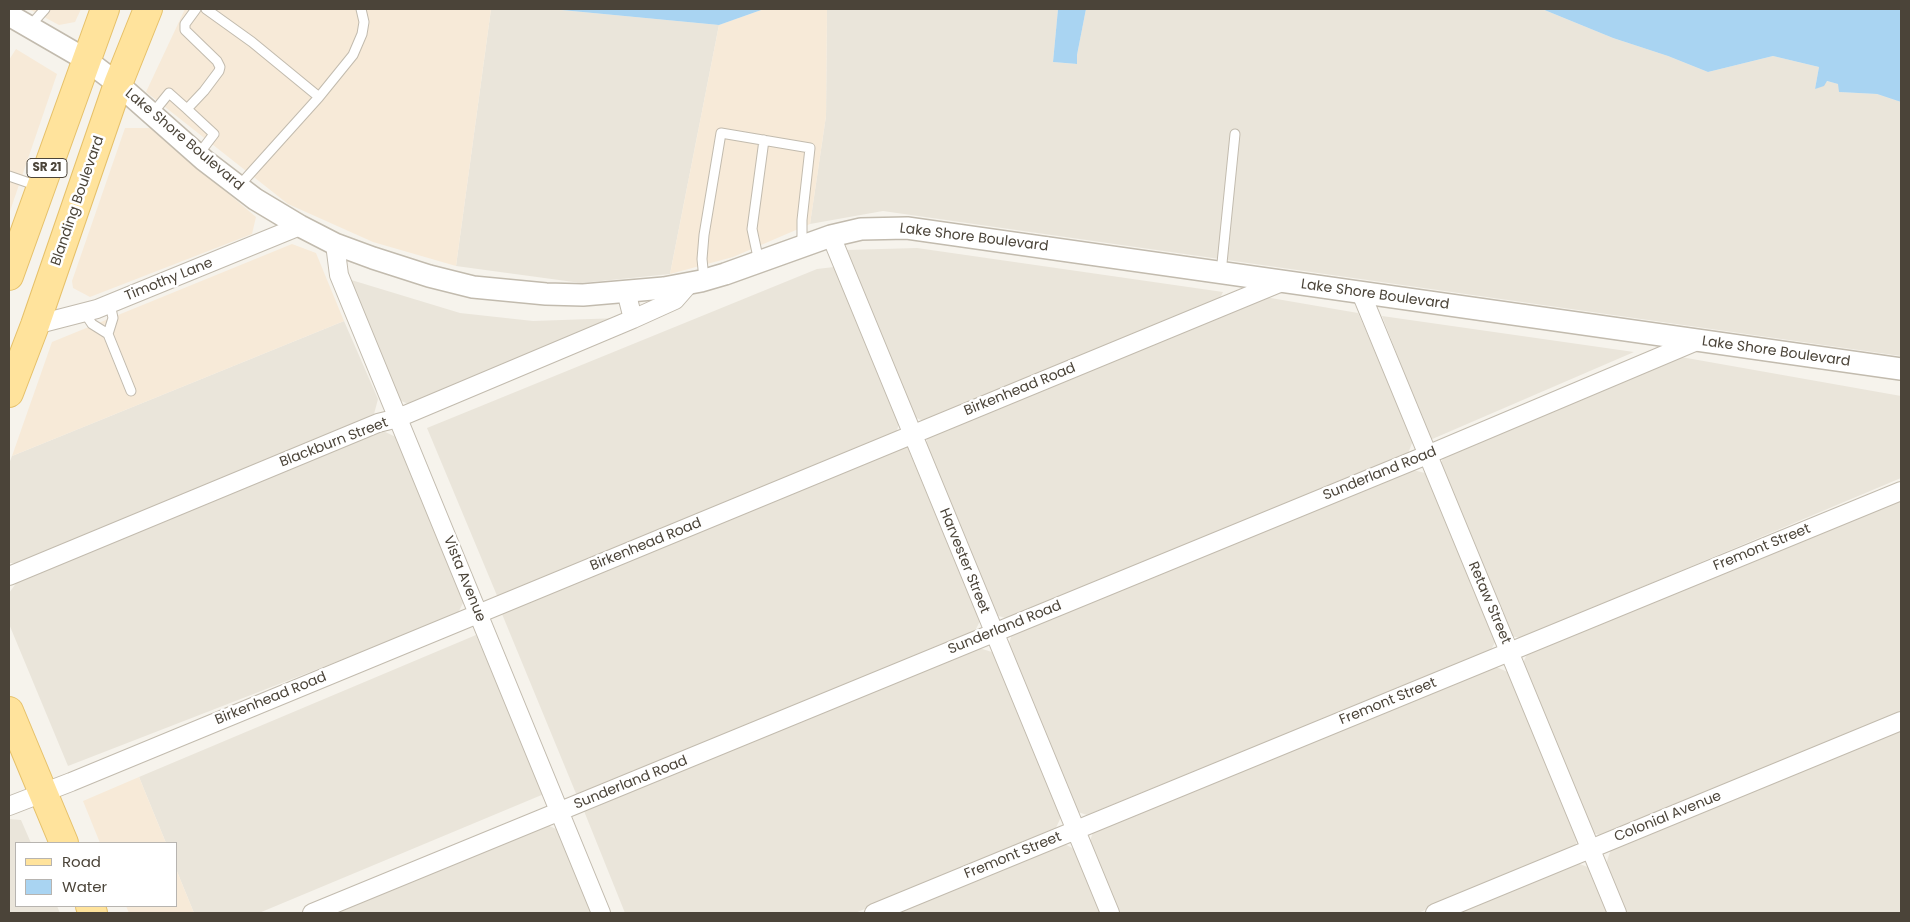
<!DOCTYPE html>
<html>
<head>
<meta charset="utf-8">
<style>
  body { margin:0 }
  #map { position:relative; width:1910px; height:922px; overflow:hidden; background:#f6f3ec; font-family:Poppins,sans-serif }
  canvas { display:block }
  .frame { position:absolute; inset:0; border:10px solid #4b4439; pointer-events:none }
  .legend { position:absolute; left:15px; top:842px; width:162px; height:65px; box-sizing:border-box; background:#fff; border:1px solid #b7b4b0; margin:0; padding:6px 9px; list-style:none; font-size:15px; color:#4b4439 }
  .legend li { display:flex; align-items:center; gap:10px; height:25px }
  .legend b { width:25px; border:1px solid #b7b4b0 }
</style>
</head>
<body>
<div id="map">
<canvas width="1910" height="922"></canvas>
<div class="frame"></div>
<ul class="legend">
<li><b style="height:6px;background:#ffe39c"></b>Road</li>
<li><b style="height:14px;background:#a9d4f2"></b>Water</li>
</ul>
</div>
<script>
const context = document.querySelector('canvas').getContext('2d');
context.lineJoin = 'round';
function fillPath(path, color) { context.fillStyle = color; context.fill(path, 'evenodd'); }
const poly = rows => new Path2D(rows.map(r => 'M' + r).join(''));
function stroke(path, color, width, dash) { context.strokeStyle = color; context.lineWidth = width; context.lineCap = dash ? 'butt' : 'round'; context.setLineDash(dash || []); context.stroke(path); }
function drawText(font, color, halo, rows, align = 'center') {
  context.font = font + ' Poppins,sans-serif'; context.lineWidth = 5; context.setLineDash([]); context.textBaseline = 'middle'; context.strokeStyle = halo; context.fillStyle = color; for (const [text, x, y, turn = 0] of rows) {
    context.save(); context.translate(x, y); context.rotate((+turn || 0) * Math.PI / 180); context.textAlign = isNaN(turn) ? turn : align; if (halo) context.strokeText(text, 0, 0); context.fillText(text, 0, 0); context.restore();
  }
}
const residential = poly([
  [491,9,551,9,719,25,670,274,581,283,456,266],
  [827,9,1058,9,1053,62,1076,64,1077,55,1086,9,1542,9,1613,38,1668,56,1708,72,1773,56,1819,67,1815,89,1826,81,1839,84,1840,92,1877,94,1901,102,1901,356,883,211,810,224,826,116],
  [917,248,1223,292,1217,304,926,422,914,417,846,250],
  [834,267,899,423,896,435,498,598,427,428,817,269],
  [348,279,460,313,533,321,620,318,408,404,397,399],
  [1265,297,1358,313,1414,438,1407,456,1009,619,995,615,925,447,928,436],
  [1382,316,1634,352,1430,440],
  [344,321,378,399,373,418,18,563,9,563,9,464,12,456],
  [1681,357,1901,396,1901,478,1521,638,1510,636,1439,467,1445,454],
  [381,430,398,438,465,599,457,615,68,766,9,624,9,593,17,582],
  [907,446,980,621,974,633,577,796,502,614],
  [1409,469,1425,473,1497,638,1491,650,1087,815,1075,811,1008,648,1012,633],
  [1901,497,1901,713,1602,836,1593,833,1523,663,1529,650],
  [476,635,544,794,259,913,194,913,176,869,176,843,166,843,139,777],
  [976,647,995,653,1061,817,1054,832,855,913,625,913,584,811],
  [1494,666,1510,673,1579,838,1573,849,1418,913,1118,913,1089,844,1093,832],
  [1901,730,1901,913,1624,913,1605,867,1611,849],
  [9,819,21,820,31,843,16,843,16,906,57,906,60,913,9,913],
  [545,824,556,829,592,913,331,913],
  [1063,843,1074,849,1101,913,892,913],
  [1574,862,1588,867,1608,913,1450,913]
]);
const commercial = poly([
  [29,9,81,9,75,22,59,25],
  [185,9,491,9,456,266,373,242,288,204,146,92],
  [764,9,827,9,826,116,810,224,733,257,670,274,719,25],
  [16,49,57,74,9,214,9,60],
  [125,128,151,128,256,217,252,234,90,297,73,288,72,281],
  [292,244,316,253,344,321,12,456,52,342],
  [139,777,166,843,100,843,83,801],
  [176,869,194,913,129,913,126,906,176,906]
]);
const water = poly([
  [551,9,764,9,719,25],
  [1058,9,1086,9,1077,55,1077,64,1053,62],
  [1542,9,1901,9,1901,102,1877,94,1839,92,1838,84,1827,81,1824,86,1815,89,1819,67,1773,56,1708,72,1668,56,1613,38]
]);
const service = poly([
  [196,9,185,24,185,30,217,61,220,67,219,71,204,91,187,109,214,134,198,155],
  [206,9,252,42,319,97,238,187],
  [29,27,45,9],
  [319,97,353,55,362,34,364,22,361,9],
  [152,114,169,93,187,109],
  [9,176,38,186],
  [759,262,752,229,764,140],
  [1221,273,1235,134],
  [704,279,702,259,704,235,721,133,810,148,802,220,802,246],
  [84,312,92,324,108,334,113,318,110,304],
  [108,334,131,391]
]);
const minor = poly([
  [831,236,1110,913],
  [335,244,339,275,601,913],
  [1361,293,1617,913],
  [633,319,675,300,689,284],
  [35,325,97,309,300,226],
  [9,576,378,423,398,418,633,319,626,291],
  [9,806,71,782,1282,282],
  [312,913,1427,455,1697,341],
  [874,913,1901,491],
  [1435,913,1901,721]
]);
const tertiary = poly([
  [9,15,85,59,118,84,204,160,255,199,300,226,335,244,373,258,429,276,473,287,546,294,583,295,664,288,701,281,725,274,831,236,861,229,907,228,1901,369]
]);
const primary = poly([
  [9,276,105,9],
  [9,393,35,325,118,84,148,9],
  [9,711,64,843],
  [90,906,93,913]
]);
const shields = [
  [47,168,40]
];
const shieldNames = [
  ["SR 21",47,168]
];
const streetNames = [
  ["Lake Shore Boulevard",184,140,40],
  ["Blanding Boulevard",78,201,-71],
  ["Lake Shore Boulevard",974,238,7],
  ["Timothy Lane",169,280,-22],
  ["Lake Shore Boulevard",1375,295,8],
  ["Lake Shore Boulevard",1776,352,8],
  ["Birkenhead Road",1020,390,-22],
  ["Blackburn Street",334,443,-21],
  ["Sunderland Road",1380,474,-22],
  ["Birkenhead Road",646,545,-22],
  ["Fremont Street",1762,548,-22],
  ["Harvester Street",964,561,68],
  ["Vista Avenue",464,579,68],
  ["Retaw Street",1489,603,67],
  ["Sunderland Road",1005,628,-22],
  ["Birkenhead Road",271,699,-22],
  ["Fremont Street",1388,702,-22],
  ["Sunderland Road",631,783,-22],
  ["Colonial Avenue",1668,817,-22],
  ["Fremont Street",1013,856,-22]
];
fillPath(residential, '#eae5da');
fillPath(commercial, '#f7ead8');
fillPath(water, '#a9d4f2');
stroke(service, '#c2bbae', 11);
stroke(minor, '#c2bbae', 20);
stroke(tertiary, '#c2bbae', 24);
stroke(primary, '#e6c16a', 30);
stroke(service, '#fff', 9);
stroke(minor, '#fff', 18);
stroke(tertiary, '#fff', 21);
stroke(primary, '#ffe39c', 28);
for (const [x, y, w] of shields) { const box = new Path2D(); box.roundRect(x - w / 2, y - 9.5, w, 19, 4); context.fillStyle = '#fff'; context.fill(box); stroke(box, '#4b4439', 1); }
drawText('bold 12px', '#4b4439', null, shieldNames);
drawText('14px', '#4b4439', '#fff', streetNames);
</script>
</body>
</html>
